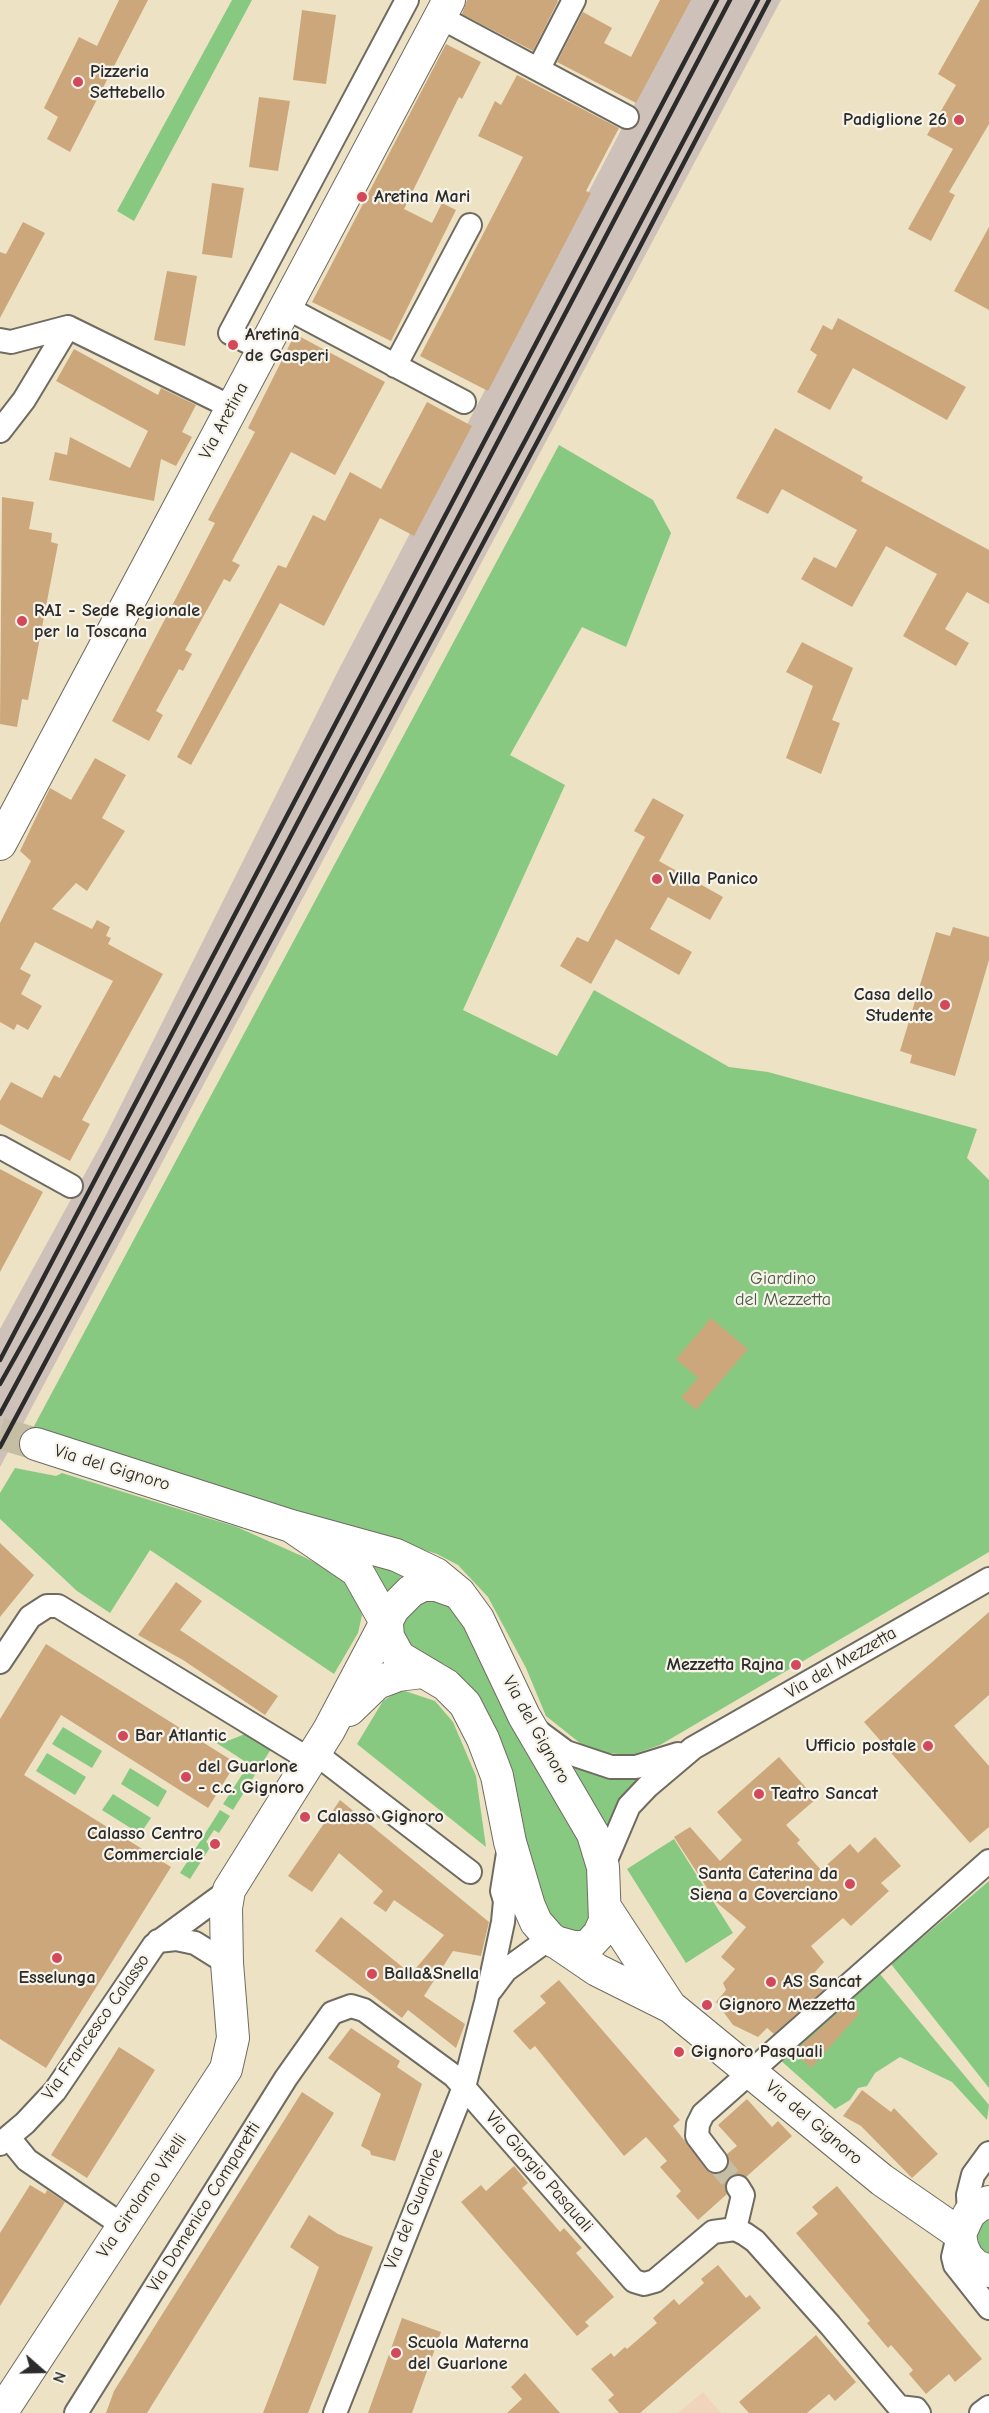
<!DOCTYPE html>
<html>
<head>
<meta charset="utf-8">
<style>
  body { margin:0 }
  #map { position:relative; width:989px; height:2413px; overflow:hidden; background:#ede2c4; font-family:"Comic Neue",sans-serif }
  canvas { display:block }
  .north { position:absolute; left:12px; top:2341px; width:60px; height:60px; -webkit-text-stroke:4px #f7f3e8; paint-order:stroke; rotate:110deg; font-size:16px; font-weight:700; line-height:24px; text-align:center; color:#2b2b2b }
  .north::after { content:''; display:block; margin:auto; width:21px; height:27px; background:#2b2b2b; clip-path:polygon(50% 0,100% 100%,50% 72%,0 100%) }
</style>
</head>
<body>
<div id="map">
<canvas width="989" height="2413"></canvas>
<div class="north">N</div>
</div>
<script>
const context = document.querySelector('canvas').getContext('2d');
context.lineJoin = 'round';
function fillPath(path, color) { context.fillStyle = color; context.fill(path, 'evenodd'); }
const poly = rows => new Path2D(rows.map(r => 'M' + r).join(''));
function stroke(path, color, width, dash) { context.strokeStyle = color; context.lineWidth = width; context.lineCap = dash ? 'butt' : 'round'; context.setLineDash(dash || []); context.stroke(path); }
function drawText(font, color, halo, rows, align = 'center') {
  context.font = font + ' "Comic Neue",sans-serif'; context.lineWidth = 4.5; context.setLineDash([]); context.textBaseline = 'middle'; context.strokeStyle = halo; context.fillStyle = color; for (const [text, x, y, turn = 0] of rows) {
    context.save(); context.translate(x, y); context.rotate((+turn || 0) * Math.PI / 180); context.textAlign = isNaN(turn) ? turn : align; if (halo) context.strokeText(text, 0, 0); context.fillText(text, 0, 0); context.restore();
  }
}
const built = poly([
  [703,2392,721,2413,678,2413]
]);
const industrial = poly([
  [689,0,781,0,0,1467,0,1329,105,1137,338,671]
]);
const green = poly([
  [232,0,252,0,134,221,117,211],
  [559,445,653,500,671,533,626,647,582,627,510,755,565,785,463,1010,557,1056,594,990,729,1067,768,1072,977,1129,967,1158,989,1180,989,1552,660,1745,631,1755,606,1753,585,1747,546,1716,526,1668,488,1597,458,1565,437,1554,33,1428],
  [15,1468,56,1476,62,1473,237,1527,304,1557,341,1576,357,1598,362,1615,358,1633,334,1674,150,1550,110,1613,77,1591,0,1519,0,1493],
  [351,1550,414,1572,401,1577,385,1595],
  [430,1594,456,1607,578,1830,590,1880,592,1914,586,1927,579,1932,569,1934,545,1914,502,1744,493,1723,466,1681,444,1664,419,1654,404,1638,404,1615],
  [405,1691,435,1701,453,1722,476,1776,486,1847,357,1744,383,1701,397,1692],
  [63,1727,102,1751,92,1768,52,1744],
  [245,1734,271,1749,233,1810,223,1804,249,1764,215,1742,230,1740],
  [47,1753,86,1777,75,1795,36,1771],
  [559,1759,636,1776,639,1782,608,1840],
  [130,1768,167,1791,158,1807,121,1784],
  [113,1794,151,1818,140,1834,102,1810],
  [220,1810,230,1816,219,1833,214,1830,206,1842,211,1846,190,1879,180,1873],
  [674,1839,733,1933,686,1963,627,1869],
  [989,1881,989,2088,891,1964],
  [880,1974,989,2105,987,2120,952,2082,900,2057,875,2073,867,2086,858,2088,850,2100,835,2109,778,2058],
  [989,2219,989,2254,980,2247,977,2235,982,2224]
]);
const building = poly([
  [119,0,148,0,70,152,47,139,58,117,44,108,79,37,97,46],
  [467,0,557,0,558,1,533,51,462,14],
  [660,0,691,0,636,103,557,62,583,12,612,28,604,43,631,57],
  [980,0,989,0,989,124,949,192,955,195,931,241,908,229,953,149,927,135,956,85,938,74],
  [302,10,336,15,326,84,293,80],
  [446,44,481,62,462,99,459,97,404,209,432,223,442,203,456,210,391,341,312,302],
  [517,75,619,128,586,191,591,193,488,391,420,356,523,157,478,136,495,101,501,105],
  [259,97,290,101,278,171,249,167],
  [212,183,244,188,232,258,202,254],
  [23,222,45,233,0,318,0,252,6,254],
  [989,227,989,310,954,291],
  [167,271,197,276,185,346,154,340],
  [838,318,966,387,947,420,853,368,830,410,797,392,817,355,810,350,823,325,832,330],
  [295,334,385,382,335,475,291,452,232,561,240,565,230,582,224,579,185,650,192,654,183,671,179,669,156,711,163,715,149,741,112,721,215,523,208,520,255,432,248,428],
  [74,349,158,395,161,388,196,405,182,432,192,437,176,466,161,459,154,501,49,480,55,452,67,455,70,437,130,468,148,431,56,381],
  [427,402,472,426,414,536,380,518,324,626,280,603,191,765,177,757,278,565,286,568,313,515,325,521,350,472,381,489],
  [775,428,863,477,861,481,989,550,989,604,967,592,945,629,969,643,956,666,903,636,937,574,886,546,852,607,801,579,814,557,836,568,857,530,782,489,768,514,736,498],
  [2,497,34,502,29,529,52,533,51,542,58,544,28,700,22,699,17,727,0,724],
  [802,642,853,668,832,720,840,723,821,774,786,758,813,686,786,672],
  [95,758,126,775,102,818,125,831,87,891,76,883,52,909,92,929,97,920,110,927,106,936,111,938,108,944,163,974,82,1120,90,1124,70,1161,0,1124,0,1101,11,1082,42,1098,54,1075,60,1078,113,981,35,942,20,969,31,975,21,994,42,1006,28,1030,17,1024,14,1030,0,1022,0,923,31,861,20,851,50,788,71,800],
  [653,798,684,815,659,861,723,897,710,920,668,897,650,929,692,952,679,975,616,939,591,984,560,966,577,937,588,942,645,837,634,831],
  [953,927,989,937,989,960,955,1076,910,1063,912,1055,900,1051,936,932,950,936],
  [0,1169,43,1192,0,1272],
  [711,1318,748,1349,696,1410,681,1397,698,1378,676,1359],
  [0,1543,34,1575,0,1617],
  [176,1582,202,1601,180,1630,278,1696,265,1715,183,1660,138,1635],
  [989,1612,989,1695,954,1726,989,1766,989,1827,970,1843,864,1722],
  [46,1644,236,1763,208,1808,61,1715,24,1775,171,1867,46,2068,0,2039,0,1719],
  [779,1757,816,1799,786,1825,800,1840,797,1843,821,1870,850,1844,858,1853,875,1837,901,1866,881,1883,889,1891,851,1926,843,1918,811,1946,824,1962,815,1972,829,1985,774,2034,767,2028,758,2037,733,2025,716,2002,726,1990,723,1983,735,1969,721,1957,746,1927,716,1902,674,1837,690,1827,720,1861,742,1840,717,1812],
  [340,1800,489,1922,481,1956,453,1951,424,1996,465,2024,456,2048,408,2010,402,2018,315,1951,341,1917,411,1974,444,1935,394,1900,386,1912,373,1903,383,1891,339,1853,312,1892,288,1876],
  [559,1980,680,2120,673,2126,710,2173,725,2171,729,2166,727,2154,737,2146,718,2125,747,2099,772,2127,778,2121,792,2136,746,2177,738,2174,730,2176,725,2187,727,2194,698,2220,676,2196,681,2191,660,2167,667,2161,646,2137,624,2156,535,2046,530,2050,513,2031,546,2003,540,1996],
  [849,2003,860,2013,811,2068,794,2052],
  [351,2028,400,2061,397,2067,422,2084,395,2161,371,2155,370,2151,361,2146,381,2094,328,2058],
  [119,2047,155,2070,87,2178,51,2155],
  [862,2090,891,2112,894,2108,938,2154,912,2178,861,2126,843,2116],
  [302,2092,334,2113,147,2413,106,2413,114,2391],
  [514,2166,528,2183,522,2188,560,2232,564,2228,582,2248,576,2253,614,2297,585,2322,589,2326,577,2336,461,2202,481,2185,486,2191],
  [30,2185,45,2194,47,2190,65,2202,0,2306,0,2233],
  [837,2186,982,2359,955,2382,949,2374,926,2394,909,2374,913,2370,891,2345,888,2348,867,2323,870,2321,796,2233,818,2214,812,2207],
  [309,2215,338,2234,373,2247,308,2413,263,2413,319,2267,290,2247],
  [718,2265,746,2298,750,2295,761,2308,640,2413,619,2413,608,2400,614,2395,591,2369,611,2353,614,2357,625,2347,627,2349,657,2323,653,2318,674,2299,679,2305,704,2283,701,2279],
  [402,2318,441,2332,412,2413,368,2413],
  [816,2335,856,2382,835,2401,829,2394,807,2413,749,2413,739,2402],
  [525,2373,560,2413,507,2413,522,2399,511,2387]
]);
const streetTunnel = poly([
  [716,2161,738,2187]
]);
const secondaryTunnel = poly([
  [0,1433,36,1444]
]);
const street = poly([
  [440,17,627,117],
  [539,68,574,0],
  [285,307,464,402],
  [68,327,231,407],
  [0,340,11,342,68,327],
  [262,349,230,333,407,0],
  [395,366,470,225],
  [0,431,24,400,68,327],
  [0,1147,71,1186],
  [0,1662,30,1617,47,1606,58,1606,310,1760],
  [539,1732,566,1752,611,1767,636,1767,678,1754],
  [315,1753,470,1872],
  [603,1867,629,1806,648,1786,693,1748,989,1579],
  [158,1941,176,1939,195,1943,227,1963],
  [491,1990,506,1970,550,1938],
  [9,2138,27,2160,122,2225],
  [0,2144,25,2123,55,2091,154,1945,229,1890],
  [716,2161,697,2136,698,2124,703,2114,989,1861],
  [969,2214,968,2195,973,2175,989,2153],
  [735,2229,743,2195,738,2187],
  [957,2240,953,2257,955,2265,989,2308],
  [76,2413,286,2078,332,2013,351,2006,364,2010,454,2076,634,2281,644,2284,655,2281,713,2232,735,2229,745,2234,755,2241,830,2325,899,2407,916,2409,919,2413],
  [335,2413,464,2087,486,2002,503,1922,505,1901,502,1891,509,1847],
  [981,2413,989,2407]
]);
const secondary = poly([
  [0,844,449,0],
  [36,1444,291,1526,396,1555,436,1574,459,1593,478,1619,524,1716,593,1834,603,1867,605,1921,599,1934,587,1947,573,1947,555,1942],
  [291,1526,357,1571,387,1624,388,1637,399,1657,446,1685,465,1704,483,1739,497,1776,510,1842,529,1906,536,1922,550,1938,597,1970,671,2007,882,2180,960,2234],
  [349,1710,377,1683,398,1675,422,1672],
  [605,1907,670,2006],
  [989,2202,978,2206,969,2214,960,2234,962,2246,967,2257,976,2266,989,2271],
  [1,2413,226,2069,233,2038,227,1963,226,1908,229,1890,329,1730,393,1609,411,1591,423,1585,436,1585,459,1593]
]);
const rail = poly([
  [0,1360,717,0],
  [0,1384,41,1311,730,0],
  [0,1414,526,439,758,0],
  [0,1447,565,390,769,0]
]);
const markers = [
  [78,82,6,"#d1495b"],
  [959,120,6,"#d1495b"],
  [362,197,6,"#d1495b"],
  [233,345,6,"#d1495b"],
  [22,621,6,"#d1495b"],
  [657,879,6,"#d1495b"],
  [945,1005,6,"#d1495b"],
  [796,1665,6,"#d1495b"],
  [123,1736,6,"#d1495b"],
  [928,1746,6,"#d1495b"],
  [186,1777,6,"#d1495b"],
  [759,1794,6,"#d1495b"],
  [305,1817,6,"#d1495b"],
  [215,1844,6,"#d1495b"],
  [850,1884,6,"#d1495b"],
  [57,1958,6,"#d1495b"],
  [372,1974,6,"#d1495b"],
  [771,1982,6,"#d1495b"],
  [707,2005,6,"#d1495b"],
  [679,2052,6,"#d1495b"],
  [396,2353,6,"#d1495b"]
];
const poiNames = [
  ["Pizzeria",90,72],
  ["Settebello",90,93],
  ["Padiglione 26",947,120,"right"],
  ["Aretina Mari",374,197],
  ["Aretina",245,335],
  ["de Gasperi",245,356],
  ["RAI - Sede Regionale",34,611],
  ["per la Toscana",34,632],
  ["Villa Panico",669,879],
  ["Casa dello",933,995,"right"],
  ["Studente",933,1016,"right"],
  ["Mezzetta Rajna",784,1665,"right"],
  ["Bar Atlantic",135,1736],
  ["Ufficio postale",916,1746,"right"],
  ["del Guarlone",198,1767],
  ["- c.c. Gignoro",198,1788],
  ["Teatro Sancat",771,1794],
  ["Calasso Gignoro",317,1817],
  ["Calasso Centro",203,1834,"right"],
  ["Commerciale",203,1855,"right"],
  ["Santa Caterina da",838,1874,"right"],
  ["Siena a Coverciano",838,1895,"right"],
  ["Balla&Snella",384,1974],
  ["Esselunga",57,1978,"center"],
  ["AS Sancat",783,1982],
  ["Gignoro Mezzetta",719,2005],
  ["Gignoro Pasquali",691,2052],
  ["Scuola Materna",408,2343],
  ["del Guarlone",408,2364]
];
const streetNames = [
  ["Via Aretina",224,421,-62],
  ["Via del Gignoro",112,1468,17],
  ["Via del Mezzetta",841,1663,-30],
  ["Via del Gignoro",536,1730,61],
  ["Via Francesco Calasso",96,2027,-55],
  ["Via del Gignoro",814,2123,40],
  ["Via Giorgio Pasquali",539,2172,49],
  ["Via Girolamo Vitelli",142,2196,-56],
  ["Via Domenico Comparetti",204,2207,-58],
  ["Via del Guarlone",414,2209,-68]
];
const parkNames = [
  ["Giardino",783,1279],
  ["del Mezzetta",783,1300]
];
fillPath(built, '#f0d5bc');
fillPath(industrial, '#cec1b9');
fillPath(green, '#87c981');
fillPath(building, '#cda77c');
stroke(streetTunnel, '#c6bda5', 22, [22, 11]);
stroke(secondaryTunnel, '#c6bda5', 32, [32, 16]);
stroke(street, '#6f6b61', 26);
stroke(secondary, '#6f6b61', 34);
stroke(street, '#fff', 22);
stroke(secondary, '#fff', 32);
stroke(rail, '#2b2b2b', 4.5);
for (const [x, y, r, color] of markers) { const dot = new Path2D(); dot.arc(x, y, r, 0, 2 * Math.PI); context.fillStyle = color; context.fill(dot); stroke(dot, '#f7f3e8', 2); }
drawText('bold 18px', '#2b2b2b', '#f7f3e8', poiNames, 'left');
drawText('18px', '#2b2b2b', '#f7f3e8', streetNames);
drawText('18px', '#475a45', '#f7f3e8', parkNames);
</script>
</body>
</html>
